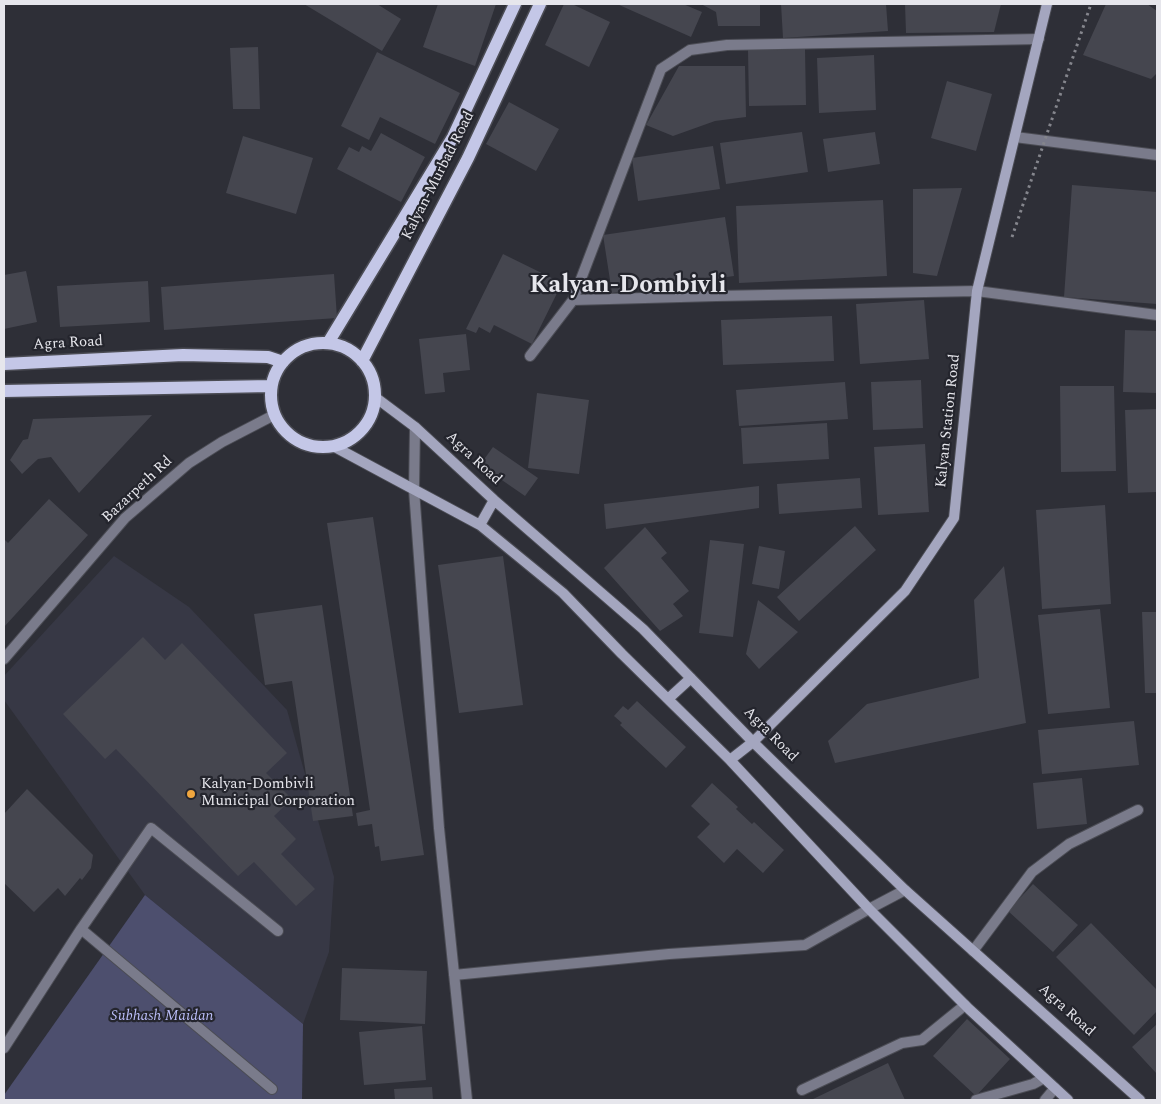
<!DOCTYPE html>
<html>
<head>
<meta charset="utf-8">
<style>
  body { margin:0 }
  #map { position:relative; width:1161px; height:1104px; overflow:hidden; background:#2e2f37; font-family:Spectral,serif }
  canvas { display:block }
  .frame { position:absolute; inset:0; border:5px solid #e6e6ec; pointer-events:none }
</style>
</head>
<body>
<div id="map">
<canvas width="1161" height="1104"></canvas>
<div class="frame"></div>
</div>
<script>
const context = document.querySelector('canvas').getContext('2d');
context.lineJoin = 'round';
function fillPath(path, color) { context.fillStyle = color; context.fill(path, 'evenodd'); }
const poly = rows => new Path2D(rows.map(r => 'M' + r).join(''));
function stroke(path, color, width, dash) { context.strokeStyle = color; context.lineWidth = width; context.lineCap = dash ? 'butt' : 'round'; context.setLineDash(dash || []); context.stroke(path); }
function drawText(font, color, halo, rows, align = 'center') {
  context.font = font + ' Spectral,serif'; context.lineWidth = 4.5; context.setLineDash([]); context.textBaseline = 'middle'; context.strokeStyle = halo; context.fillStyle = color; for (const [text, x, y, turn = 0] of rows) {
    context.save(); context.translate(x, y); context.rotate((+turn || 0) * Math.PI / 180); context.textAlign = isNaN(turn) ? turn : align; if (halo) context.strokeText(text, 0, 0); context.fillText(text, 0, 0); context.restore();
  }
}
const built = poly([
  [114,556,189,607,287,710,334,877,329,952,303,1024,145,895,4,700,4,676]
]);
const green = poly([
  [145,895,303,1024,302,1100,4,1100,4,1095]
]);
const building = poly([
  [304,4,377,4,401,19,382,51],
  [438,4,496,4,475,66,423,47],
  [564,4,572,4,610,22,589,67,545,45],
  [617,4,683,4,702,12,691,37],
  [701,4,760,4,760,26,718,26,716,12],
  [781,4,886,4,888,31,783,38],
  [905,4,1001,4,994,32,906,33],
  [1106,4,1147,4,1157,11,1157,73,1151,79,1083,55],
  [258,47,260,109,233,109,230,48],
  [805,49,806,105,749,106,748,50],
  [377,52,460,93,435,144,380,117,369,140,341,126],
  [874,55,876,110,819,113,817,58],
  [679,66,745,66,746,117,715,121,673,136,646,125],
  [947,81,992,94,976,151,931,138],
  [509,102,559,129,536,171,486,144],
  [802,132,808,172,726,184,720,143],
  [875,132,880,164,828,172,823,139],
  [381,133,425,157,401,202,337,169,349,147,359,152,362,146,371,151],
  [243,136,313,158,296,214,226,193],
  [713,146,720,189,638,201,632,158],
  [1072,185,1157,192,1157,304,1064,297],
  [962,188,937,276,913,273,913,189],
  [883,200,887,276,739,283,736,206],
  [725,217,734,276,612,293,603,235],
  [503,254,562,283,532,344,494,325,490,333,479,327,476,333,466,329],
  [26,271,37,322,4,329,4,275],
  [334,274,337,318,164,330,161,287],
  [148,281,150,322,60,327,57,286],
  [924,300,929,359,860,364,856,304],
  [832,316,834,361,723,365,721,320],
  [1125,330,1157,331,1157,393,1123,392],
  [466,334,470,370,443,373,445,392,425,394,419,339],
  [921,380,923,428,873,430,871,382],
  [845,382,848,419,739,426,736,390],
  [1060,386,1114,386,1116,471,1061,472],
  [537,393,589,400,579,474,528,468],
  [1157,409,1157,492,1128,493,1125,410],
  [152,415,79,493,51,457,38,459,22,474,10,460,23,440,28,439,33,419],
  [827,423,829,459,743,464,741,428],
  [925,444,929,512,878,515,874,447],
  [493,447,538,478,525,496,480,465],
  [860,478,862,508,779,514,777,484],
  [759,486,759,508,606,529,604,504],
  [49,499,88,535,4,627,4,539,8,543],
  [1105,505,1111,604,1042,609,1036,510],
  [373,517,424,855,381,861,379,846,375,847,372,824,358,826,356,813,370,810,327,523],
  [855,526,876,550,799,621,777,597],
  [645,527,667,553,661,558,689,591,673,604,683,616,660,631,604,568],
  [710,540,744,544,733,637,699,633],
  [759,546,785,551,779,589,752,584],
  [503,556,523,705,459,713,438,565],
  [1004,566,1026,723,835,763,828,741,867,704,979,678,974,600],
  [758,600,798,632,759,669,746,654],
  [322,605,353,816,313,821,292,681,265,685,254,614],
  [1100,609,1110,708,1048,714,1038,615],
  [1142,612,1157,612,1157,693,1145,693],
  [143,637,165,660,182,643,287,753,266,773,292,799,274,816,296,839,281,854,315,889,296,906,254,862,238,876,116,749,105,759,63,714],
  [637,701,686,747,666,768,620,725,622,723,614,716,623,706,628,710],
  [1134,721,1139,765,1042,774,1038,730],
  [1082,778,1087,824,1037,829,1033,783],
  [712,783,738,807,736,809,752,824,754,822,784,850,763,873,737,849,724,863,697,837,710,824,691,806],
  [27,789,93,855,91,868,82,880,80,878,65,896,58,888,34,912,4,883,4,814],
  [1033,884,1078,925,1053,952,1008,911],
  [1091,923,1157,990,1157,1011,1134,1035,1056,957],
  [342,968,427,971,425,1024,340,1020],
  [967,1019,1010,1059,976,1096,933,1056],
  [1157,1024,1157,1074,1132,1047],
  [422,1026,426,1080,364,1085,359,1032],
  [888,1063,905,1100,811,1100],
  [432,1087,433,1100,395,1100,394,1089]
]);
const lane = poly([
  [976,1100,1033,1084,1044,1078],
  [1045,1100,1055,1088]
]);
const street = poly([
  [1015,137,1157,155],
  [573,300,716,296,977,291,1157,315],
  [530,356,573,300,661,69,690,50,727,45,1039,39],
  [415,427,414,490,439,828,467,1100],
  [4,659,125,518,189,463,222,442,274,415],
  [81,929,151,828,278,931],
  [973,951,1032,872,1069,844,1138,810],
  [454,975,669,954,805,945,869,909,905,890],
  [4,1048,81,929,272,1089],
  [802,1090,902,1043,922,1040,965,1005]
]);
const secondary = poly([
  [375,397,415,427,494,500,643,629,753,742,905,890,1140,1100],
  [333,446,480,525,563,593,622,654,730,760,869,909,969,1009,1068,1100],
  [480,525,494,500],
  [668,699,691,678],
  [730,760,753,742,905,591,954,518,977,291,1047,4]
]);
const primary = poly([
  [328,343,453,137,515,4],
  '271 395a52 52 0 1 1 104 0a52 52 0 1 1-104 0Z',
  [362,361,468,158,540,4],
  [4,364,183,355,268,357,283,362],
  [4,391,271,386]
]);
const pathBridge = poly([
  [1012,237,1091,4]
]);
const markers = [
  [191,794,5,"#f0a63e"]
];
const streetNames = [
  ["Kalyan-Murbad Road",439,176,-63],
  ["Agra Road",68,344,-3],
  ["Kalyan Station Road",949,421,-84],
  ["Agra Road",473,459,43],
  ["Bazarpeth Rd",138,490,-43],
  ["Agra Road",770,735,45],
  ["Agra Road",1066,1011,42]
];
const poiNames = [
  ["Kalyan-Dombivli",201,785],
  ["Municipal Corporation",201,802]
];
const parkNames = [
  ["Subhash Maidan",162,1017]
];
const townNames = [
  ["Kalyan-Dombivli",628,287]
];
fillPath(built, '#373845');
fillPath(green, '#4d4f6e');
fillPath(building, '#45464f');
stroke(lane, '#4b4c54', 12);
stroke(street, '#4b4c54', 12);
stroke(secondary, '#4b4c54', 12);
stroke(primary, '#4b4c54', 15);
stroke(lane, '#7a7b8b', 10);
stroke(street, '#7a7b8b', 10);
stroke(secondary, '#a4a6bf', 10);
stroke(primary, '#c4c7e7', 12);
stroke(pathBridge, '#85868d', 3, [2.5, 4]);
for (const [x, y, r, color] of markers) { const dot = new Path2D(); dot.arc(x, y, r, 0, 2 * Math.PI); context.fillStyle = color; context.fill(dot); stroke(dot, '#24252d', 2); }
drawText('15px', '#e6e6ec', '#24252d', streetNames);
drawText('15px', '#e6e6ec', '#24252d', poiNames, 'left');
drawText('italic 15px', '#babdf8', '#24252d', parkNames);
drawText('bold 25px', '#e6e6ec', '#24252d', townNames);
</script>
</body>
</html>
